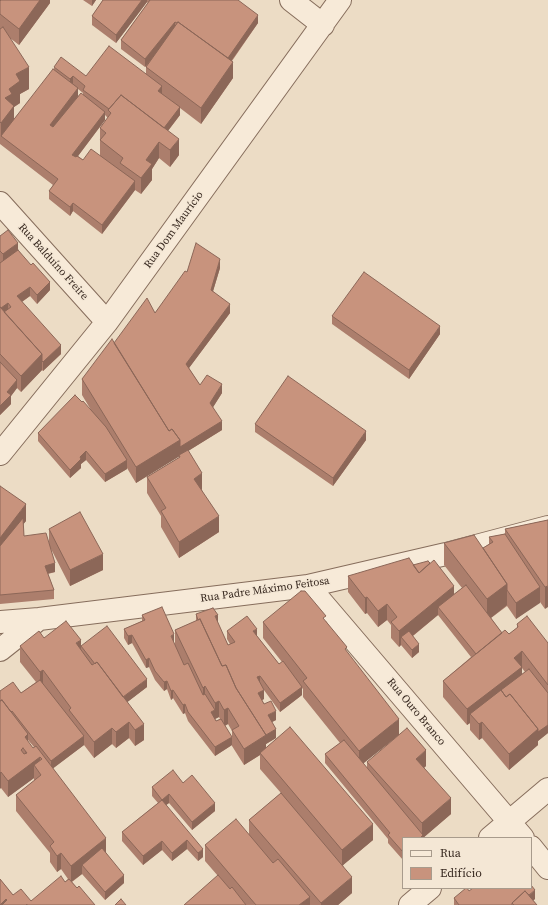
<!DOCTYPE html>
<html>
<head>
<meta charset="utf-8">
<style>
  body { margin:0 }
  #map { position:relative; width:548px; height:905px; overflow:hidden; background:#ecdcc5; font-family:"Source Serif 4",serif }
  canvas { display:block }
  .legend { position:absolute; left:402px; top:837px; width:130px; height:52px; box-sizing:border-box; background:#f4e7d5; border:1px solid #a89b8c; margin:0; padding:5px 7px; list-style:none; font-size:12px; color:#37281f }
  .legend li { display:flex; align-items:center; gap:8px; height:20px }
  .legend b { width:20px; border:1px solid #a89b8c }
</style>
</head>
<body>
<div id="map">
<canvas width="548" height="905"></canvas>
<ul class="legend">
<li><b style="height:5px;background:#f7ead8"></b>Rua</li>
<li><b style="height:11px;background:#c8937d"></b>Edifício</li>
</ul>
</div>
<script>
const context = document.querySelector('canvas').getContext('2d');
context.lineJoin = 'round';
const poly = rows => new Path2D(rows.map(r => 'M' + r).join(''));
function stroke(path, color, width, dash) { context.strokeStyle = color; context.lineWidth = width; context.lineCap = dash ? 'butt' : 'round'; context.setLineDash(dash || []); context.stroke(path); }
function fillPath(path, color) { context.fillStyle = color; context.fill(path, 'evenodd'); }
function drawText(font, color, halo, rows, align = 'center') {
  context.font = font + ' "Source Serif 4",serif'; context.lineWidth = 3; context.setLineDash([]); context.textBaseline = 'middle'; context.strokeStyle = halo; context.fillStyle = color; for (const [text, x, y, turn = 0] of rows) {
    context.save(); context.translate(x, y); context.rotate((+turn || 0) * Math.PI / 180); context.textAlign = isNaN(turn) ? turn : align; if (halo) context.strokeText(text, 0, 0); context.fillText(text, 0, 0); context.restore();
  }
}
const minor = poly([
  [291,0,323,25],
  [0,203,107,322],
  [0,454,107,322,340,0],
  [308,586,523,838],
  [0,622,39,619,308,586,446,554,548,527],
  [0,650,39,619],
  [490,838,548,789],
  [531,847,548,868],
  [410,905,430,888]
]);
const wall = poly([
  [50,0,50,3,19,45,10,38,29,89,20,94,20,103,14,107,14,119,54,70,54,67,86,76,146,74,146,66,145,67,121,49,121,40,148,3,147,2,116,43,92,25,92,16,103,0,238,0,258,23,232,61,233,78,201,124,180,108,180,115,168,131,179,155,170,167,159,158,152,169,152,180,141,194,135,190,102,234,73,211,70,216,49,199,49,191,53,185,0,144,0,1],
  [78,89,83,93,83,95,78,96],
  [105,115,108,118,100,128,100,156,83,160,78,156,105,120],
  [83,0,96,0,92,6],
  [0,236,18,250,50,290,37,304,30,296,22,302,61,354,43,371,42,370,21,392,17,388,11,396,11,404,0,415],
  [220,268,213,291,230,313,189,368,200,385,222,393,213,407,222,430,188,451,202,489,202,490,219,532,179,558,161,527,161,516,147,493,147,477,179,458,179,456,136,483,127,468,127,469,105,482,86,460,81,464,81,468,70,478,38,441,38,433,82,402,91,410,82,395,82,379,114,343,155,313,187,272],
  [332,316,440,334,409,379,332,324],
  [255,424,366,440,333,486,255,432],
  [0,486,26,521,23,524,24,536,49,543,49,529,103,570,70,586,51,549,55,572,48,574,54,590,54,599,0,604],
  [548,520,545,609,540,602,516,619,507,606,491,618,502,633,509,634,517,628,517,624,548,643,548,733,538,741,538,745,509,770,482,738,479,740,470,730,470,723,467,725,443,697,443,681,471,657,438,615,413,636,419,652,412,658,401,645,399,647,391,638,391,625,387,620,378,627,367,613,365,614,348,592,348,576,413,565,430,563,454,594,462,588,444,565,444,543,483,548,489,544,489,537,505,534,505,529],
  [522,668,525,672,522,674],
  [196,614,218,624,228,645,230,644,227,639,227,631,257,636,279,664,282,662,263,638,263,622,326,621,347,652,399,735,363,763,367,768,367,762,426,766,424,768,451,814,423,838,403,838,403,860,388,843,388,839,325,763,325,754,340,743,303,697,303,689,302,688,302,695,280,712,261,686,264,699,262,700,264,704,276,720,272,722,276,738,266,744,266,747,373,840,343,865,352,893,338,905,184,905,218,876,205,861,205,845,249,834,249,820,281,793,260,769,260,755,244,765,232,746,232,731,228,724,225,726,232,745,215,756,188,721,185,713,183,714,173,698,171,700,167,689,164,691,155,680,149,667,146,668,132,643,128,645,124,638,124,629,142,621,142,615,174,643,175,646,175,630,196,621],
  [219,717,220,719,216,721,215,719],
  [44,638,81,650,81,646,147,687,127,702,144,740,135,746,129,738,116,748,112,744,94,758,84,745,53,768,106,853,124,883,105,900,82,874,72,882,77,888,95,905,0,905,0,879,13,895,31,901,65,882,68,879,61,869,57,872,50,862,50,853,16,811,16,795,34,781,34,778,8,797,1,788,0,691,21,693,36,682,20,662,20,646],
  [28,740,34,747,33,748,28,742],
  [183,783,215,811,192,830,169,803,166,805,203,857,198,861,187,849,172,861,162,850,143,865,122,841,122,832,158,803,152,796,152,787],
  [469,891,535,899,533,900,537,905,454,905,454,898]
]);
const shadedWall = poly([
  [40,0,50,0,50,3,19,45,19,29],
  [92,0,96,0,92,6],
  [142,0,147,0,147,2,116,43,116,35],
  [258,15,258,23,224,71,224,62],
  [175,22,175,30,145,67,145,59],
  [233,62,233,78,201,124,201,108],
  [29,67,29,89,20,94,20,103,14,107,14,128,1,136,1,123,5,98,9,89,16,74],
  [73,76,73,85,70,88,70,79],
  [162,86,162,95,158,91],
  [78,88,78,96,50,133,50,125],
  [180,107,180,115,160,141,160,132],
  [105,112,105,120,72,164,72,155],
  [179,139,179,155,170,167,170,150],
  [159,142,159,158,152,169,152,180,141,194,141,178,146,160],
  [135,181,135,190,102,234,102,225],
  [73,203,73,211,70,216,70,207],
  [18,243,18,259,3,271,3,254],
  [220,259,220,268,211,298,211,290],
  [50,282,50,290,37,304,37,295],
  [30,287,30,296,17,305,17,296],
  [8,303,8,312,2,316,0,309],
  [230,304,230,313,186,372,186,364],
  [440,326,440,334,409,379,409,370],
  [61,345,61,354,43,371,43,362],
  [42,354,42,370,21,392,21,376],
  [17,380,17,388,11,396,11,404,0,415,0,406,7,392],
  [222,384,222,393,210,412,210,403],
  [222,421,222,430,180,456,180,447],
  [366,431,366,440,333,486,333,478],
  [180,440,180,456,136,483,136,467],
  [86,451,86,460,81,464,81,468,70,478,70,470,80,457],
  [127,460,127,469,105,482,105,474],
  [202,473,202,489,194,495,194,479],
  [26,504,26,521,0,554,0,538],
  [219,516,219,532,179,558,179,542],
  [103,554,103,570,70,586,70,570],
  [55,563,55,572,45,574,45,566],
  [507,584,507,605,487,621,487,599],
  [454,586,454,602,438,607,438,615,405,642,401,637,401,645,399,647,399,631],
  [548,586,548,607,545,609,545,587],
  [540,587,540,603,516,619,516,603],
  [367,597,367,613,365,614,365,598],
  [387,604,387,620,378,627,378,611],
  [218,615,218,624,215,616],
  [257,629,257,638,253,631],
  [174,634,174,643,171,636],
  [132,635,132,643,128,645,128,636],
  [81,640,81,656,76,643],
  [419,644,419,652,412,658,412,650],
  [522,651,522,683,470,714,470,723,467,725,467,709,514,658],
  [149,658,149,667,146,668,146,660],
  [43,670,43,686,40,688,40,672],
  [260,676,260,684,257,677],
  [147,679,147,687,121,707,121,699],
  [167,681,167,689,164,691,164,682],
  [205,686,205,702,203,704,203,688],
  [302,687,302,695,280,712,280,703],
  [173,690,173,698,171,700,171,691],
  [264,690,264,699,258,702,258,693],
  [219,701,219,717,211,721,211,712,215,710,215,703],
  [185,704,185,713,183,714,183,705],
  [228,708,228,724,224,726,224,710],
  [276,711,276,720,268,724,268,715],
  [399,719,399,735,359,767,359,751],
  [129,722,129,738,116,748,116,732],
  [482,722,482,738,479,740,479,724],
  [144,724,144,740,135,746,135,730],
  [548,725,548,733,538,741,538,745,509,770,509,754,538,729],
  [112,728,112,744,94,758,94,742],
  [276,729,276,738,266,744,266,752,260,753,260,755,244,765,244,749],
  [28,734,28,750,25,753,25,737],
  [84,736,84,745,51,770,51,761],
  [232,737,232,745,215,756,215,747],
  [426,750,426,766,416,775,416,759],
  [40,757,40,773,34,765,34,778,8,797,8,781],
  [1,772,1,788,0,789,0,773],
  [169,794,169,803,162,808,162,800],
  [451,798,451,814,423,838,420,838,422,836,422,823],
  [215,803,215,811,192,830,192,822],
  [373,824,373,840,342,866,342,850],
  [106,838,106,854,82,865,82,874,71,882,71,866],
  [187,840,187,849,172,861,172,853],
  [162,841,162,850,143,865,143,856],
  [203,849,203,857,198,861,198,853],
  [61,853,61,869,57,872,57,856],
  [124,875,124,883,105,900,105,892],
  [352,877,352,893,338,905,321,905,321,903],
  [535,890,535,899,528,905,518,905],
  [310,897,310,905,299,905],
  [6,899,6,905,0,905]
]);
const building = poly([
  [1,0,40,0,19,29,0,14,0,1,1,0],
  [103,0,142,0,116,35,92,16,103,0],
  [150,0,238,0,258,15,228,58,178,22,177,23,175,22,145,59,121,40,150,0],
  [178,22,233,62,201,108,146,67,178,22],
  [3,27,29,67,16,74,20,81,9,89,12,94,5,98,14,106,1,123,0,122,0,29,3,27],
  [109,46,162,86,158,91,180,107,164,128,121,95,109,109,83,90,85,86,73,76,70,79,54,67,61,57,86,76,109,46],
  [53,69,78,88,50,125,53,127,81,93,105,112,72,155,76,157,77,156,83,160,91,149,135,181,102,225,73,203,70,207,49,191,58,179,1,136,53,69],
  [121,95,179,139,170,150,159,142,146,160,152,164,141,178,120,163,123,158,100,140,106,133,100,128,111,113,108,110,121,95],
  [8,230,18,243,3,254,0,251,0,236,8,230],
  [196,243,220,259,211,290,230,304,186,364,200,385,207,375,222,384,210,403,222,421,180,447,180,440,172,429,169,431,114,343,147,298,155,313,185,271,187,272,196,243],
  [18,250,31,265,33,263,50,282,37,295,30,287,17,296,61,345,43,362,42,361,42,354,4,312,11,307,8,303,1,308,0,307,0,263,18,250],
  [364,272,440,326,409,370,332,316,364,272],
  [0,307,42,354,21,376,0,354,0,307],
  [112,339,169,431,172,429,180,440,136,467,82,379,112,339],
  [0,362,17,380,7,392,11,395,0,406,0,362],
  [288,376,366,431,333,478,255,424,288,376],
  [75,395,82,402,83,401,106,427,127,460,105,474,86,451,80,457,81,459,70,470,38,433,75,395],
  [188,450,202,473,194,479,219,516,179,542,161,511,166,508,147,477,180,457,179,455,188,450],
  [0,486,26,504,0,538,0,486],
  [80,512,103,554,70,570,49,529,80,512],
  [23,518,24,536,46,533,55,563,45,566,54,590,0,595,0,546,23,518],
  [548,520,548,586,545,587,505,529,548,520],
  [505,534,540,587,516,603,507,590,507,584,483,548,493,542,489,537,505,534],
  [474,535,507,584,487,599,444,543,474,535],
  [409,558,419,573,434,560,454,586,399,631,391,622,397,617,387,604,378,611,367,597,365,598,348,576,409,558],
  [428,561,430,563,419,573,413,565,428,561],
  [466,585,502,633,476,654,438,607,466,585],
  [301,591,305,591,326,616,323,618,347,647,345,649,399,719,359,751,303,681,307,678,263,622,301,591],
  [162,607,174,634,171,636,184,665,188,663,203,695,205,694,215,710,211,712,216,721,221,719,232,737,215,747,188,712,185,704,183,705,173,690,171,691,167,681,164,682,155,671,149,658,146,660,132,635,128,636,124,629,145,620,142,615,162,607],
  [213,608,218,615,215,616,228,645,235,642,227,631,247,616,257,629,253,631,279,664,283,661,302,687,280,703,260,676,257,677,264,690,258,693,264,704,271,701,276,711,268,715,276,729,266,735,236,688,226,665,222,666,200,619,198,620,196,614,213,608],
  [527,616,548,643,548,685,522,651,514,658,522,667,467,709,443,681,505,630,509,634,518,627,517,624,527,616],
  [200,619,222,666,226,665,236,688,266,735,244,749,232,730,239,726,228,708,224,710,219,701,215,703,205,686,203,688,175,630,200,619],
  [66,621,81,640,76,643,92,665,97,662,144,724,135,730,129,722,116,732,112,728,94,742,69,710,71,708,43,670,40,672,20,646,39,631,44,638,66,621],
  [107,626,147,679,123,697,97,662,95,664,81,646,107,626],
  [409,631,419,644,412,650,401,637,409,631],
  [529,669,548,693,548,725,538,732,538,729,510,694,506,697,501,690,529,669],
  [40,680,84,736,51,761,12,711,11,712,2,700,0,701,0,691,13,682,21,693,40,680],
  [501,690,506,697,510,694,538,729,509,754,482,722,479,724,470,714,501,690],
  [2,700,28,734,25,737,33,748,36,746,106,838,71,866,61,853,57,856,50,846,54,842,16,795,41,775,34,765,42,759,40,757,8,781,1,772,0,773,0,701,2,700],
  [23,748,27,753,24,754,21,750,23,748],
  [290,727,373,824,342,850,260,753,290,727],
  [407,728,426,750,416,759,451,798,422,823,367,762,407,728],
  [344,740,423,835,420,838,403,838,403,852,388,835,390,833,325,754,344,740],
  [173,770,183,783,192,775,215,803,192,822,169,794,162,800,152,787,173,770],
  [281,793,352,877,321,903,249,820,281,793],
  [162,800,203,849,198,853,187,840,172,853,162,841,143,856,122,832,162,800],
  [236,819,273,863,278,859,310,897,299,905,256,905,205,845,236,819],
  [102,848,124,875,105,892,82,865,102,848],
  [218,875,230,889,232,887,246,905,184,905,218,875],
  [61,876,65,882,69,879,77,888,79,886,95,905,27,905,27,904,26,905,2,905,7,900,6,899,0,905,0,879,13,895,21,889,31,901,61,876],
  [531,885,535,890,529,895,525,891,512,903,512,905,459,905,454,898,466,888,467,888,469,891,473,888,531,888,531,885],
  [525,891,537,905,514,905,512,903,525,891],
  [121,899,126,905,115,905,121,899]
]);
const streetNames = [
  ["Rua Dom Maurício",174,230,-54],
  ["Rua Balduíno Freire",53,262,48],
  ["Rua Padre Máximo Feitosa",265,590,-8],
  ["Rua Ouro Branco",416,712,50]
];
stroke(minor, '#866d5c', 24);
stroke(minor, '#f7ead8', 22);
fillPath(wall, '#ac7e6c');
fillPath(shadedWall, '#8c6758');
fillPath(building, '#c8937d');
stroke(building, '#8c6758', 1);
drawText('11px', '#37281f', '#f4e7d5', streetNames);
</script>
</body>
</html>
